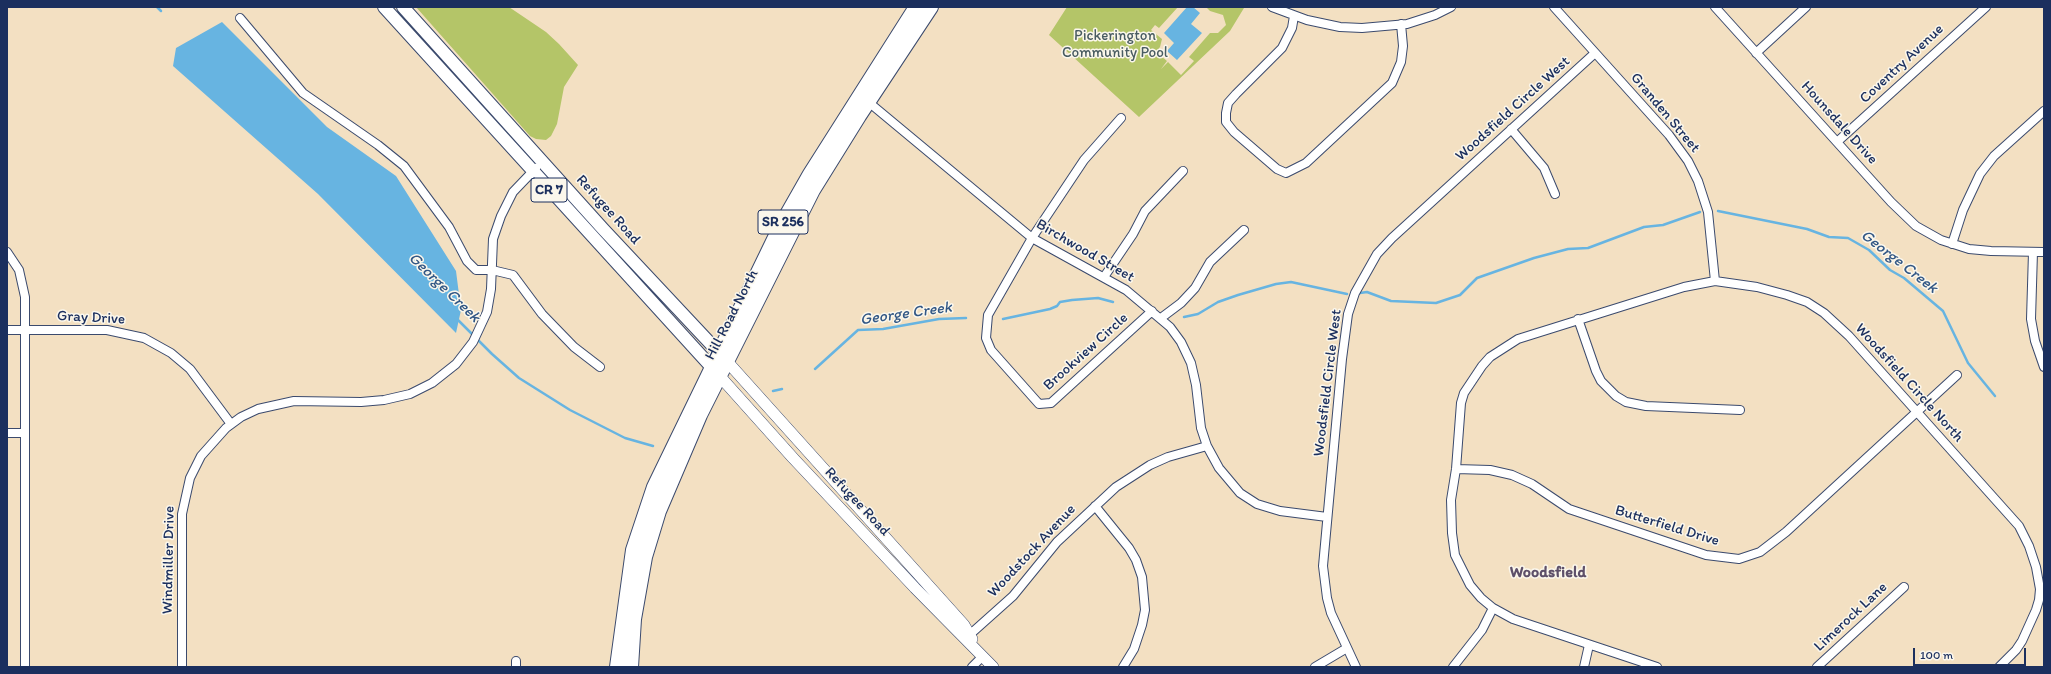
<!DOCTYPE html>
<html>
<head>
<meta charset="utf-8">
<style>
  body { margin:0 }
  #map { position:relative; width:2051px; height:674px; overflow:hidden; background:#f3e0c2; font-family:Itim,sans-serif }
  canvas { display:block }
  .frame { position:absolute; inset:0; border:8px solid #1b2f5e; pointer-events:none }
  .scale { position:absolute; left:1913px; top:648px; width:113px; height:18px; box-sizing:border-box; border:2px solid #1b2f5e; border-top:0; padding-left:5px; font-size:12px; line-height:14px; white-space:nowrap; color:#1b2f5e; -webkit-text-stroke:3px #fbf7ec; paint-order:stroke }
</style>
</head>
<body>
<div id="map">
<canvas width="2051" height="674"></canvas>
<div class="frame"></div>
<div class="scale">100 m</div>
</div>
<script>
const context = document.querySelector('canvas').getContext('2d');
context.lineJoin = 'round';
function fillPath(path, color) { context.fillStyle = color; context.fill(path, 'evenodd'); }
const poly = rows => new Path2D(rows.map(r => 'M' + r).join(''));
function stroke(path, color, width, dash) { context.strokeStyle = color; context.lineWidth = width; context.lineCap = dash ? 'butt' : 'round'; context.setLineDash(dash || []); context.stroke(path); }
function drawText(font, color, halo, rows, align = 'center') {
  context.font = font + ' Itim,sans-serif'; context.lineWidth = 3; context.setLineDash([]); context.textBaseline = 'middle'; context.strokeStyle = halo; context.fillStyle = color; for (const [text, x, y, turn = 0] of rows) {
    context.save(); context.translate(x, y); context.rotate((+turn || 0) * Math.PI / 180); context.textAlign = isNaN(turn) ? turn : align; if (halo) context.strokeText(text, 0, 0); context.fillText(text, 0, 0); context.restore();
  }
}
const green = poly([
  [416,7,509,7,546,32,559,44,578,65,564,87,557,124,551,136,546,140,536,139,530,136],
  [1067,7,1178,7,1159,28,1155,25,1151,30,1162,39,1160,47,1156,52,1167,61,1161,69,1168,62,1181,75,1194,61,1189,57,1210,33,1218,33,1226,25,1223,15,1210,11,1206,7,1244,8,1230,31,1139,117,1049,35]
]);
const water = poly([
  [1187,7,1193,7,1200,13,1191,24,1202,33,1177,60,1167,51,1174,43,1164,33],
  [222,22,327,127,396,176,456,271,461,310,456,333,318,194,173,66,176,48]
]);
const stream = poly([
  [157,7,161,11],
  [1718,211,1807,229,1829,237,1848,238,1869,250,1890,270,1904,278,1943,311,1968,363,1995,396],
  [1360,293,1367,292,1391,301,1436,303,1460,295,1477,278,1534,258,1568,249,1588,248,1644,227,1663,225,1700,212],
  [1184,317,1198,314,1218,302,1238,295,1276,284,1291,282,1347,294],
  [456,318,492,354,519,378,570,410,625,438,653,446],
  [1003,319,1050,309,1057,306,1060,302,1072,300,1098,298,1113,302],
  [815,369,858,330,883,329,939,319,966,318],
  [773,391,782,389]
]);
const street = poly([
  [1272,7,1307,20,1340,27,1362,28,1407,24,1435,15,1451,7],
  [1554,7,1669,135,1688,161,1698,181,1708,212,1715,281],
  [1715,7,1891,202,1916,226,1941,240,1969,249,1991,251,2044,252],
  [1294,16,1292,28,1282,48,1236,94,1228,103,1226,113,1226,122,1234,132,1277,169,1286,173,1306,163,1392,83,1401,62,1403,46,1401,24],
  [240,18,303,93,378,145,404,166,449,227,467,261,476,270,492,270,513,275,542,314,574,347,600,367],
  [1756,53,1806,7],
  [866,100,1032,238,1126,290,1170,327,1181,342,1191,363,1196,385,1201,428,1207,446,1219,468,1240,493,1257,504,1280,511,1327,517],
  [1121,118,1084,160,1032,238,988,315,986,338,991,350,1039,404,1051,403,1152,311],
  [1511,129,1544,168,1555,194],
  [1837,142,1986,7],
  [1952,244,1963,210,1980,174,1994,156,2044,111],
  [7,252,19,270,25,297,25,667],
  [2033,252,2031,319,2035,341,2044,367],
  [1104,277,1133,234,1145,211,1183,171],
  [1161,318,1181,303,1195,288,1210,262,1244,230],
  [1578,319,1596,371,1601,381,1616,396,1626,402,1646,406,1740,410],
  [7,330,107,330,144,338,171,353,190,369,231,424],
  [7,433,25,433],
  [1456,469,1490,470,1512,475,1532,484,1569,509,1706,555,1739,559,1760,552,1786,532,1957,375],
  [1095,506,1129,548,1136,560,1142,577,1145,610,1142,625,1134,649,1123,667],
  [966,638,1013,596,1057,542,1116,487,1150,465,1168,457,1207,446],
  [182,667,182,514,190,478,201,456,226,428,241,417,258,409,294,401,361,402,384,400,410,394,432,383,456,364,473,342,487,312,491,289,493,239,501,216,513,192,536,168],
  [516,667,516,661],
  [972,667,983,656],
  [1315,667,1347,648],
  [1356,667,1331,613,1327,598,1323,566,1342,359,1348,314,1355,293,1377,254,1392,238,1595,53],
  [1453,667,1482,630,1493,608],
  [1584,667,1589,645],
  [1657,667,1513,619,1493,608,1481,598,1470,585,1455,555,1452,533,1451,500,1456,469,1461,403,1464,393,1482,366,1490,357,1518,339,1684,287,1715,281,1757,287,1787,295,1807,302,1824,313,1849,336,2019,526,2029,546,2036,567,2040,589,2039,600,2036,610,2022,641,2016,650,1999,667],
  [1817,667,1904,587]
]);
const secondary = poly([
  [724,358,964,625,972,639],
  [716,372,793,458,915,588,993,667]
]);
const primary = poly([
  [384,7,716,372],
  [403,7,603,229,724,358]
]);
const highway = poly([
  [617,667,633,550,654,487,781,225,810,174,916,7],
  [631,667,634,619,645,557,659,511,700,415,813,190,859,116,931,7]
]);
const shields = [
  [549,190,36],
  [783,222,50]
];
const shieldNames = [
  ["CR 7",549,190],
  ["SR 256",783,222]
];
const parkNames = [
  ["Pickerington",1115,36],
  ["Community Pool",1115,53]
];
const streetNames = [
  ["Coventry Avenue",1902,64,-43],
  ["Woodsfield Circle West",1513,109,-42],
  ["Granden Street",1665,113,50],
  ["Hounsdale Drive",1839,123,48],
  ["Refugee Road",608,210,48],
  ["Birchwood Street",1085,251,30],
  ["Hill Road North",732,315,-63],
  ["Gray Drive",91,318,3],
  ["Brookview Circle",1086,352,-42],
  ["Woodsfield Circle West",1328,383,-83],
  ["Woodsfield Circle North",1909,383,48],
  ["Refugee Road",857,502,47],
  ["Butterfield Drive",1667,526,17],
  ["Woodstock Avenue",1032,551,-47],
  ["Windmiller Drive",169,560,-89],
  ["Limerock Lane",1851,617,-43]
];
const waterNames = [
  ["George Creek",1899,262,38],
  ["George Creek",444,288,44],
  ["George Creek",906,314,-8]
];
const neighbourhoodNames = [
  ["Woodsfield",1548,573]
];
fillPath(green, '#b4c568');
fillPath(water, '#67b4e1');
stroke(stream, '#67b4e1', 2.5);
stroke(street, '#3b4a6d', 10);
stroke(secondary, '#3b4a6d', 12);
stroke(primary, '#3b4a6d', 14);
stroke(highway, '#3b4a6d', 16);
stroke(street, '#fff', 8);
stroke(secondary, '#fff', 11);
stroke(primary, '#fff', 12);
stroke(highway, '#fff', 14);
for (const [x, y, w] of shields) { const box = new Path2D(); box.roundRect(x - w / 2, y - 12, w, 24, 3); context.fillStyle = '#fbf7ec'; context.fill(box); stroke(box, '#1b2f5e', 1); }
drawText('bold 14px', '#1b2f5e', null, shieldNames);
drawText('15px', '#495c61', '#fbf7ec', parkNames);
drawText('15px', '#1b2f5e', '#fbf7ec', streetNames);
drawText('italic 16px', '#325785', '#fbf7ec', waterNames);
drawText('bold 16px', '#5e5069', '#fbf7ec', neighbourhoodNames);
</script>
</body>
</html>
